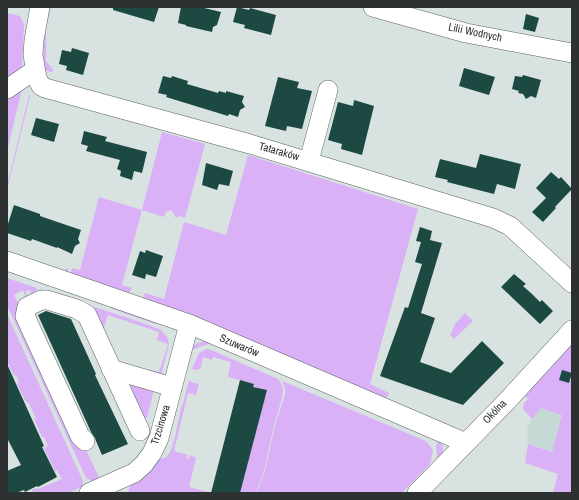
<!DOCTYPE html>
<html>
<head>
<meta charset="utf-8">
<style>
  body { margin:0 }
  #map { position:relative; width:579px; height:500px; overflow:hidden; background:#d8e3e1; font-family:"Archivo Narrow",sans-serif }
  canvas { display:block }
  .frame { position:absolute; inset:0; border:8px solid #2d3131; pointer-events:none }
</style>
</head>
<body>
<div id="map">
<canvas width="579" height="500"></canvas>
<div class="frame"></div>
</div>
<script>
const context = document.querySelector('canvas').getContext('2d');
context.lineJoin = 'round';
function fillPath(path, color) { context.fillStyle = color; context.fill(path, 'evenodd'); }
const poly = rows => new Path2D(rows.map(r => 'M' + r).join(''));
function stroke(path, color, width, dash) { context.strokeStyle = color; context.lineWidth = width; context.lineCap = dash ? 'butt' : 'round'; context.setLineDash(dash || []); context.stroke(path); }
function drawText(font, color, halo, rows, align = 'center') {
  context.font = font + ' "Archivo Narrow",sans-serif'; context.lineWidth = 4; context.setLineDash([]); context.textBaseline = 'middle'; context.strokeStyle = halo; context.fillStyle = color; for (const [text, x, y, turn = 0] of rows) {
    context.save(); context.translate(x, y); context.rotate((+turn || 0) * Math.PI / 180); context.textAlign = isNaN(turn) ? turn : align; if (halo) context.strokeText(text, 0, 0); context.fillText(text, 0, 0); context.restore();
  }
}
const built = poly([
  [541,408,563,415,552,452,528,444,527,428,532,419]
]);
const green = poly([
  [50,7,51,7,46,28,46,61,54,71,50,72,44,69,43,60,45,28],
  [7,13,20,16,24,24,21,93,7,151],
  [29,95,30,96,7,190,7,186],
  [162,132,205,144,185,218,179,216,176,218,171,210,166,212,164,217,142,210,122,285,132,288,128,295,63,274,66,268,68,269,68,272,70,273,73,268,80,270,99,197,142,210],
  [248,155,418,209,370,384,389,393,388,396,384,398,142,300,145,293,164,299,184,222,226,235],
  [7,278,37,288,33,299,30,290,25,291,30,300,27,301,23,290,14,295,18,303,17,309,99,477,92,481,86,478,7,305],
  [40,289,149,325,161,330,167,337,169,344,161,376,150,371,150,370,159,372,168,344,157,340,159,332,108,315,102,333,39,294],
  [114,305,159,320,155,324,110,308],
  [465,313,473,321,454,339,450,335,455,324],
  [7,314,83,481,82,487,68,493,31,493,33,492,32,490,37,488,38,489,62,479,57,470,55,471,44,448,48,446,44,437,42,437,34,419,36,418,28,402,26,402,17,384,19,383,16,375,14,376,7,361],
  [204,341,212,343,202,346,195,349,192,349,194,345],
  [572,342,572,493,553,493,558,474,525,463,528,444,552,452,562,415,541,408,532,419,523,409,524,403,528,399,522,394],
  [206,349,211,350,278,379,282,385,283,390,282,398,273,429,265,467,256,493,240,493,266,390,253,387,254,384,229,377,228,376,231,362,213,357,212,360,203,357,201,367,199,369,196,370,192,369,199,353],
  [189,380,191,381,191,382,199,384,196,395,188,393,174,451,188,455,187,459,189,459,190,455,196,458,189,487,212,493,128,493,131,484,157,460,167,457,171,450,175,437,182,404,183,404],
  [282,381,426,441,431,447,433,451,430,464,402,493,257,493,266,467,274,429,285,394,285,388],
  [132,384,154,390,147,418,143,417,130,391],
  [439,439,442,444,443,451,442,455,436,460,437,455,436,446]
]);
const building = poly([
  [113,7,159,7,154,22,113,10],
  [181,7,200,7,221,12,217,25,213,27,212,32,186,26,186,25,178,23],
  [237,7,249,10,250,8,276,15,271,35,244,28,245,25,233,22],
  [526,14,539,18,535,32,523,29],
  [72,48,89,53,83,75,66,70,67,66,59,64,62,50,71,52],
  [464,68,495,77,489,95,459,86],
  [523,75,541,80,536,98,531,96,526,99,523,94,518,93,519,91,512,89,515,76,522,77],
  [163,76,171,78,172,76,188,81,187,84,218,93,219,91,226,93,226,91,244,96,242,102,245,107,240,110,238,117,229,114,228,116,166,97,167,95,158,93],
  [278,77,299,82,297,88,312,91,302,129,287,126,286,131,265,126],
  [354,100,374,106,362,155,341,149,342,144,328,140,338,102,353,106],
  [36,118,59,124,54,142,31,135],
  [84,131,107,137,105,141,147,152,142,173,134,171,132,180,120,176,121,171,117,169,120,160,86,151,88,146,81,144],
  [480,154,521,164,515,189,497,184,494,194,447,182,448,180,435,177,440,159,476,168],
  [206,163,233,171,229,186,219,184,217,190,202,185],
  [551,172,559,179,561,177,572,189,555,207,556,208,543,222,532,212,546,198,536,188],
  [14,205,40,214,40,216,81,230,78,239,80,243,75,246,72,254,57,247,57,248,32,239,31,241,7,233,7,227],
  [420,227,432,231,430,240,442,243,421,313,435,318,420,362,451,373,482,341,504,363,463,405,380,376,405,307,408,308,422,264,415,262,421,242,416,241],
  [146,250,163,256,156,277,146,274,145,279,132,275,140,251,145,253],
  [514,274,526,284,523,286,532,294,540,302,542,300,553,311,540,324,501,287],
  [46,311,71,319,96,374,95,375,128,444,102,455,96,441,95,438,91,432,38,315],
  [7,364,44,446,42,447,57,477,38,487,37,486,25,492,24,490,16,493,7,493,7,471,21,465,7,438],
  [562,370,572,373,569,383,559,380],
  [240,380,254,384,253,387,267,390,240,493,211,493]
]);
const minor = poly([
  [40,7,34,40,33,55,37,78,41,86,45,88,250,144,493,218,510,226,572,283],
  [373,7,466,33,572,53],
  [7,89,35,70],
  [309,161,328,90],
  [7,261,189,324,466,443],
  [111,369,172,387],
  [85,441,80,436,25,316,27,307,41,300,47,300,77,309,87,315,140,431],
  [89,493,134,473,144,464,152,453,159,438,189,324],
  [417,493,506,402,572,330]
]);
const streetNames = [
  ["Lilii Wodnych",475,33,12],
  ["Tataraków",279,152,16],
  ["Szuwarów",239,346,23],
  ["Okólna",495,412,-46],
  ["Trzcinowa",161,425,-73]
];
fillPath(built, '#c5d9d5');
fillPath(green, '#dab0f7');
fillPath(building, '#1d4943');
stroke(minor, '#5a6462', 20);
stroke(minor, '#fff', 19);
drawText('11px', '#2d3131', '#fff', streetNames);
</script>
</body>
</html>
